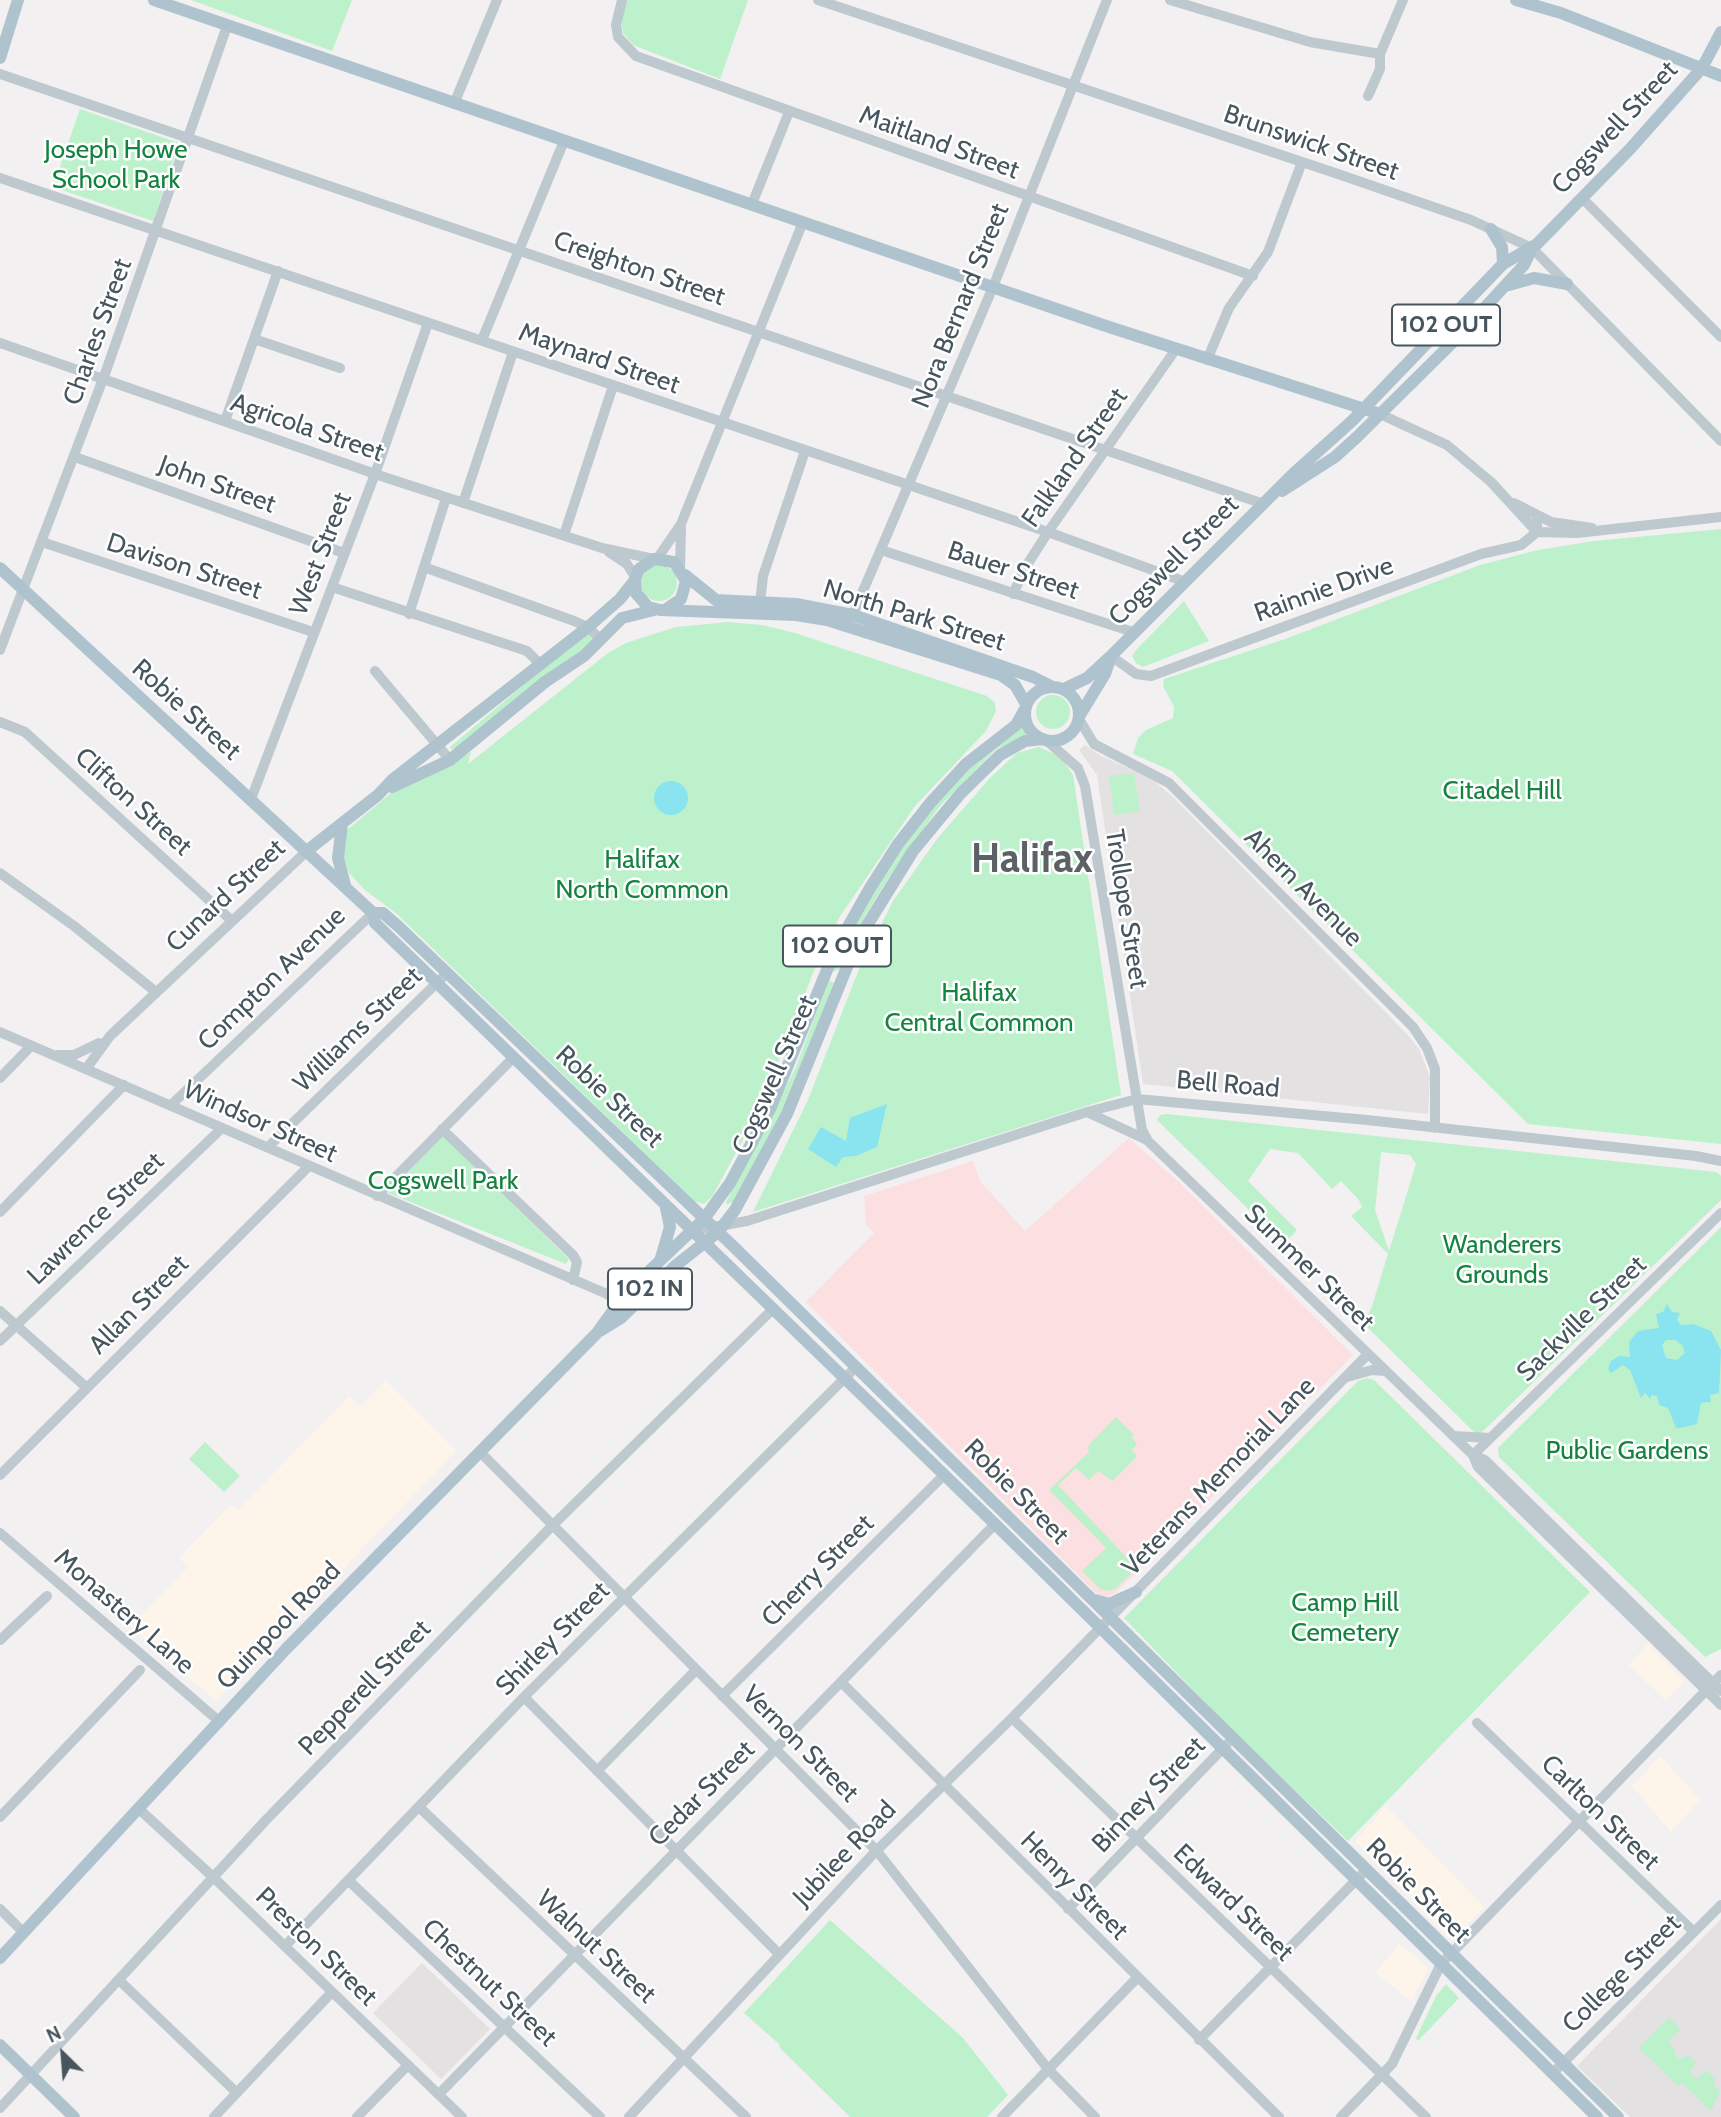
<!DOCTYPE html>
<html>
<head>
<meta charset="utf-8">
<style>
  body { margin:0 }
  #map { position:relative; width:1721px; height:2117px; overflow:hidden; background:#f2f0f0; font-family:Cabin,sans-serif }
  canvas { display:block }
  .north { position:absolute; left:28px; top:2019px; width:70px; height:70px; -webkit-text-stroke:5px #fff; paint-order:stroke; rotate:335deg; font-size:19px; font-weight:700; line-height:28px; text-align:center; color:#47565e }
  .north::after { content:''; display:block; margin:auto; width:24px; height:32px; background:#47565e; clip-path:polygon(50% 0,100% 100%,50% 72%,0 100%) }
</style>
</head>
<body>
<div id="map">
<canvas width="1721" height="2117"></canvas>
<div class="north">N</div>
</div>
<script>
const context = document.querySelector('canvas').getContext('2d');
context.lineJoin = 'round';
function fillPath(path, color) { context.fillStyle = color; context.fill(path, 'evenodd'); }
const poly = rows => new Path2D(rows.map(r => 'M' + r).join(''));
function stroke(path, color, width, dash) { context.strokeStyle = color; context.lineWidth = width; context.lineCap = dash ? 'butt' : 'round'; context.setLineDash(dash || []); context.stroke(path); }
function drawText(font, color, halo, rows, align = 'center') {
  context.font = font + ' Cabin,sans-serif'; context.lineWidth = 5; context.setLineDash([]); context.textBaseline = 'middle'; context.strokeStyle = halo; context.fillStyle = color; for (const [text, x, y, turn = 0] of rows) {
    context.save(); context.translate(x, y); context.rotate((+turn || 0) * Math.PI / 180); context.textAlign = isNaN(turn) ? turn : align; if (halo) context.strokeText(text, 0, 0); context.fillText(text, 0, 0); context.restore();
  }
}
const commercial = poly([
  [386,1381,456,1451,216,1701,130,1627,188,1567,179,1558,231,1504,238,1510,349,1396,360,1407],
  [1648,1644,1684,1681,1666,1701,1629,1665],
  [1660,1756,1700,1800,1671,1832,1632,1786],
  [1386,1806,1484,1907,1452,1942,1355,1841],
  [1399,1943,1428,1969,1411,2001,1376,1973]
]);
const education = poly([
  [1085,745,1101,756,1151,778,1173,797,1407,1034,1419,1049,1430,1077,1428,1114,1143,1084,1097,775,1079,750],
  [1721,1919,1721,2117,1630,2117,1577,2066],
  [422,1963,490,2029,441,2079,373,2013]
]);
const medical = poly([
  [1129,1138,1178,1181,1353,1355,1142,1568,1115,1593,1107,1597,1098,1595,806,1302,874,1233,866,1224,864,1196,973,1161,980,1181,1025,1231]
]);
const green = poly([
  [191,0,352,0,332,51],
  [627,0,748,0,720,79,633,45,623,33,621,20],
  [80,109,179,143,153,221,53,187],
  [1721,529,1721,1144,1528,1124,1172,771,1133,754,1138,738,1146,730,1173,718,1174,707,1163,686,1164,679,1285,639,1480,565,1538,550,1594,541],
  '641 583a18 18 0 1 1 36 0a18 18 0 1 1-36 0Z',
  [1184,601,1209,641,1143,667,1136,663,1132,656,1136,650],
  [728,622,762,625,795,633,987,696,995,703,996,711,986,731,915,806,839,918,817,963,760,1108,712,1197,704,1204,694,1201,397,914,365,890,349,873,343,856,347,830,396,789,471,752,468,764,608,653,626,643,676,627],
  [585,633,589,634,592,640,589,647,454,750,449,748],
  '1036 712a17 17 0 1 1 34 0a17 17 0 1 1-34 0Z',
  [1021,724,1027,736,996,749,940,806,888,879,865,916,840,969,833,972,840,948,897,852,960,773],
  [1039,747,1061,757,1073,775,1121,1095,753,1212,808,1100,859,969,893,901,937,839,989,779,1017,753],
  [1134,773,1140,811,1114,815,1109,776],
  [828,980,834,983,787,1105,734,1201,727,1205,726,1202,796,1067],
  [1167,1114,1717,1172,1721,1176,1721,1200,1478,1436,1360,1320,1366,1319,1372,1306,1388,1254,1351,1216,1362,1207,1359,1200,1341,1181,1332,1189,1298,1153,1270,1149,1248,1181,1297,1230,1284,1244,1157,1120,1160,1115],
  [1381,1152,1410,1155,1416,1164,1389,1251,1375,1210],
  [442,1135,569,1259,566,1264,388,1193],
  [1721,1227,1721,1649,1705,1657,1499,1457,1498,1448],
  [1367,1378,1374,1380,1590,1592,1348,1841,1229,1727,1124,1618,1358,1381],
  [1116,1417,1134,1435,1132,1438,1137,1444,1132,1450,1137,1456,1113,1481,1098,1471,1089,1480,1076,1468,1058,1485,1134,1565,1132,1573,1115,1589,1107,1591,1100,1589,1082,1571,1106,1548,1049,1490,1089,1452,1088,1446],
  [205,1442,240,1476,224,1492,189,1459],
  [830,1920,963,2038,1008,2095,987,2117,850,2117,779,2047,780,2045,744,2013],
  [1446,1984,1459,1998,1418,2041,1416,2038,1436,1996],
  [1669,2017,1681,2029,1668,2042,1675,2049,1675,2055,1679,2059,1689,2055,1696,2063,1689,2071,1697,2079,1707,2070,1716,2080,1713,2084,1720,2092,1711,2111,1682,2083,1678,2086,1639,2048]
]);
const water = poly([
  '654 798a17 17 0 1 1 34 0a17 17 0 1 1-34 0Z',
  [887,1104,877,1147,856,1156,843,1157,836,1167,808,1149,821,1127,846,1141,850,1118],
  [1667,1304,1672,1312,1680,1313,1677,1320,1681,1325,1693,1324,1711,1331,1721,1350,1719,1393,1710,1395,1711,1402,1701,1403,1697,1424,1681,1428,1676,1428,1668,1408,1659,1405,1657,1396,1651,1395,1651,1399,1645,1393,1641,1398,1630,1370,1623,1365,1611,1373,1608,1369,1611,1361,1619,1356,1630,1357,1629,1342,1638,1331,1659,1328,1656,1314,1663,1312],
  [1666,1340,1675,1340,1682,1345,1685,1353,1677,1360,1666,1358,1662,1345]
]);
const minor = poly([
  [622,0,616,25,618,37,636,56,1253,276],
  [818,0,1338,174,1471,220,1532,248,1721,441],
  [1170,0,1310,42,1380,54],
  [0,74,1264,504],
  [1368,96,1380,69,1380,54,1403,0],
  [454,104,497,0],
  [0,178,1048,532,1183,581],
  [1582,198,1721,337],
  [752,204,789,112],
  [254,339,340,368],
  [482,340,564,141],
  [0,343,384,477,602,548,654,559],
  [1207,360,1229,308,1268,252,1302,162],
  [1380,414,1447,445,1491,482,1537,532,1577,533,1721,517],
  [225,421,278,271],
  [75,457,344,553],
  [463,503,513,352],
  [1514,503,1551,522,1592,528],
  [564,535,613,386],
  [42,542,313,632],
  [881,550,1133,632],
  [609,552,627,564,635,577],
  [657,559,681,524,803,222],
  [424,567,574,621,588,627,601,640],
  [680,568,681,528],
  [338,589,527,651,539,663],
  [1013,594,1025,568,1048,532,1176,349],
  [760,603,763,576,805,451],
  [409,614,446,498],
  [851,619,993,287,1107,0],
  [0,650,106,371,227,26],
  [1111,656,1136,674,1151,676,1481,554,1521,545,1537,532,1537,516],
  [375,671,450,760],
  [1079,719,1094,744,1169,783,1413,1027,1427,1048,1435,1069,1435,1128],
  [0,722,25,732,232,921],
  [1047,741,1078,768,1085,786,1142,1130,1148,1141,1473,1455,1478,1467,1721,1705],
  [251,799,375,474,428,323],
  [0,873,74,926,156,992],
  [0,1032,607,1294,618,1302],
  [58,1055,74,1055,99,1043],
  [86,1069,110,1036,308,850],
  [0,1078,31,1046],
  [171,1105,373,913],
  [1087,1112,1147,1140],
  [442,1129,573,1255,577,1262,573,1280],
  [268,1147,447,973],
  [377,1196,514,1057],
  [0,1212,124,1085],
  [691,1231,747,1221,1087,1112,1137,1099,1367,1120,1696,1156,1721,1161],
  [0,1311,86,1387],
  [0,1341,222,1128],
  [1347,1377,1372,1370,1386,1371],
  [1453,1436,1490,1438],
  [480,1452,877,1851,1048,2069,1095,2117],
  [1473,1455,1721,1213],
  [1473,1455,1485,1460,1721,1691],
  [0,1475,309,1166],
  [0,1533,220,1722],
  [0,1640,47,1596],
  [841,1682,1279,2117],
  [722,1696,943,1476],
  [524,1697,779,1954],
  [1012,1718,1426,2117],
  [1477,1723,1694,1932],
  [597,1771,695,1671],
  [419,1807,746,2117],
  [139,1809,212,1876,462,2117],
  [0,1817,140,1670],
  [349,1881,600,2117],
  [0,1909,23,1932],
  [1068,1909,1227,1744],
  [285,1946,524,1697,856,1367],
  [120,1981,237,2093],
  [1199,2040,1365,1871],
  [1553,2073,1721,1905],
  [439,2094,995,1524],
  [0,2108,266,1820,552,1526,773,1309],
  [214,2117,332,1992],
  [357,2117,408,2065],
  [629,2117,875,1852,1012,1718,1368,1354],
  [1002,2117,1136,1979],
  [1341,2117,1392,2064,1441,1964,1721,1675]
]);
const major = poly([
  [154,0,1109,327,1380,414],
  [1516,0,1561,13,1721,76],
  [0,58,18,0],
  [1491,229,1502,247,1503,264],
  [1509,285,1534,278,1567,284],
  [1282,491,1335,457,1357,437,1456,339,1524,265,1532,248],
  [0,568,373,913,375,923,995,1524,1597,2117],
  [685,575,716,600,796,604,853,615,1033,677,1053,687],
  [665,610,681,599,686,581,674,562,654,559,639,569,635,579,636,593,648,607,660,610,796,615,827,620,1001,675,1015,685,1026,704],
  '1025 714a27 27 0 1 1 54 0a27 27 0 1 1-54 0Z',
  [1064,689,1087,678,1111,656,1293,474,1352,421,1503,264,1537,244,1630,149,1702,68,1721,32],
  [1080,715,1105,674,1111,656],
  [392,787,450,760,545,682,584,656,622,618,654,610],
  [342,824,338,858,345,885],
  [308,850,378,795,392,780,588,627,620,599,635,580],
  [373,913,383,913,399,927,734,1247,1618,2117],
  [661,1258,670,1227,666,1208],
  [600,1331,621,1318,675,1266,718,1232,735,1210,787,1114,858,940,913,851,961,793,1000,755,1025,741,1043,739],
  [1095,1600,1109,1604,1136,1592],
  [0,1958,286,1649,597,1333,625,1294,704,1219,730,1183,770,1109,836,948,870,888,898,844,931,802,966,764,1016,725,1025,709],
  [0,2045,74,2117]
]);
const shields = [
  [1446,325,108],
  [837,946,108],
  [650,1289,84]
];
const shieldNames = [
  ["102 OUT",1446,325],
  ["102 OUT",837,946],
  ["102 IN",650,1289]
];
const streetNames = [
  ["Cogswell Street",1615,128,-47],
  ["Maitland Street",939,143,20],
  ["Brunswick Street",1311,143,19],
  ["Creighton Street",639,269,19],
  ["Nora Bernard Street",961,306,-68],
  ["Charles Street",98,332,-70],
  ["Maynard Street",599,359,19],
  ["Agricola Street",307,428,19],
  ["Falkland Street",1075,458,-55],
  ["John Street",217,485,20],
  ["West Street",321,554,-69],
  ["Cogswell Street",1174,561,-45],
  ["Davison Street",184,567,18],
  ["Bauer Street",1013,571,18],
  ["Rainnie Drive",1324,590,-20],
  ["North Park Street",914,616,17],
  ["Robie Street",186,710,42],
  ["Clifton Street",133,802,42],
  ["Ahern Avenue",1303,888,45],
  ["Cunard Street",226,896,-43],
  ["Trollope Street",1126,909,81],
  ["Compton Avenue",272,979,-44],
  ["Williams Street",358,1030,-44],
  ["Cogswell Street",775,1075,-66],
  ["Bell Road",1228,1085,5],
  ["Robie Street",609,1097,43],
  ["Windsor Street",260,1122,24],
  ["Lawrence Street",96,1219,-44],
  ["Summer Street",1309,1268,44],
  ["Allan Street",139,1305,-45],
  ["Sackville Street",1582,1319,-44],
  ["Veterans Memorial Lane",1219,1477,-46],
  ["Robie Street",1016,1492,45],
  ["Cherry Street",818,1571,-45],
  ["Monastery Lane",124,1612,41],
  ["Quinpool Road",279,1626,-46],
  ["Shirley Street",553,1639,-45],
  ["Pepperell Street",365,1688,-46],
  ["Vernon Street",800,1744,45],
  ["Cedar Street",702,1794,-45],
  ["Binney Street",1149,1795,-46],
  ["Carlton Street",1600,1813,44],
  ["Jubilee Road",845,1854,-46],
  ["Henry Street",1074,1886,45],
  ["Robie Street",1418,1891,45],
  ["Edward Street",1233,1903,44],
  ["Preston Street",316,1947,44],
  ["Walnut Street",596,1947,43],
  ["College Street",1622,1974,-45],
  ["Chestnut Street",489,1983,43]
];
const parkNames = [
  ["Joseph Howe",116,150],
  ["School Park",116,180],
  ["Citadel Hill",1502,791],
  ["Halifax",642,860],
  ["North Common",642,890],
  ["Halifax",979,993],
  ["Central Common",979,1023],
  ["Cogswell Park",443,1181],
  ["Wanderers",1502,1245],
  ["Grounds",1502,1275],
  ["Public Gardens",1627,1451],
  ["Camp Hill",1345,1603],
  ["Cemetery",1345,1633]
];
const townNames = [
  ["Halifax",1032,860]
];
fillPath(commercial, '#fdf5e9');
fillPath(education, '#e3e1e2');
fillPath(medical, '#fce0e1');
fillPath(green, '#bdf1cc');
fillPath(water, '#89e4ef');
stroke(minor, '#bdc9cf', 10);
stroke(major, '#afc3cf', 12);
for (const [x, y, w] of shields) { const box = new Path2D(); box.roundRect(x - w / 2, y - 20.5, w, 41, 5); context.fillStyle = '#fff'; context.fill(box); stroke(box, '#47565e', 2); }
drawText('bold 24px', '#47565e', null, shieldNames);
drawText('26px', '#47565e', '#fff', streetNames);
drawText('26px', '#148340', '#fff', parkNames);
drawText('bold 40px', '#5c6165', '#fff', townNames);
</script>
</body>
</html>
